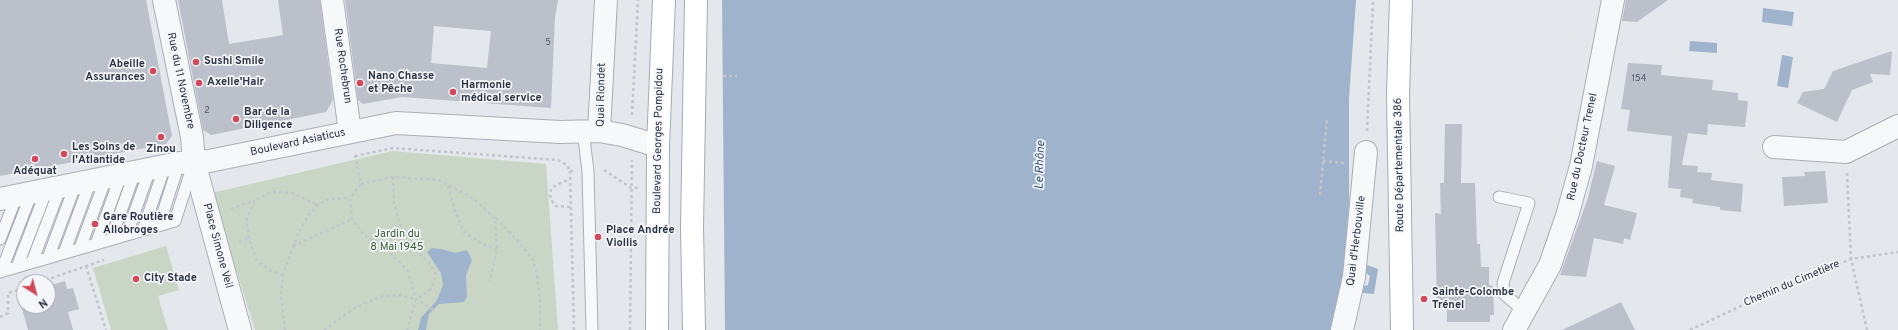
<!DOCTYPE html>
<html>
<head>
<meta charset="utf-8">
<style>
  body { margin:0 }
  #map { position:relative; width:1898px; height:330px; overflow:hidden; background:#e4e7ec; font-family:Overpass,sans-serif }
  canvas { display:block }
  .north { position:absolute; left:16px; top:274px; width:40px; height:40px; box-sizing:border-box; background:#f4f6f9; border:1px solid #a4a8b1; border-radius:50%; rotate:144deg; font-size:11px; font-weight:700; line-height:16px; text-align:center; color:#2b3445 }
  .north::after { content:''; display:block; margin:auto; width:14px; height:18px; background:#d1495b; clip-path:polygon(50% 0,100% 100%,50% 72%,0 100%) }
</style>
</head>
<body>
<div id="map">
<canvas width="1898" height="330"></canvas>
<div class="north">N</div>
</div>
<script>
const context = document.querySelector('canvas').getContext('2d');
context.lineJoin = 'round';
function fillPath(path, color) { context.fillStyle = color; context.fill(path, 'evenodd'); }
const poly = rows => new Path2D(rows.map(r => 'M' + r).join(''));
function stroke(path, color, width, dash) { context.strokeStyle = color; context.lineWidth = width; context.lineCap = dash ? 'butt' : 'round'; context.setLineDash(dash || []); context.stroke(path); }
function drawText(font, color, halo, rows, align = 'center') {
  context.font = font + ' Overpass,sans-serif'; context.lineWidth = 3.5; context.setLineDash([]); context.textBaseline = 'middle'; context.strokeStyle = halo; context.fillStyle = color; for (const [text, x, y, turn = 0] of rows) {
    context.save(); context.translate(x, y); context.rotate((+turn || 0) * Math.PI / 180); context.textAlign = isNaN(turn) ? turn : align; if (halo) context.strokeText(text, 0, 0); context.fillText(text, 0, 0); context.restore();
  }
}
const green = poly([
  [392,151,546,164,558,330,255,330,212,193],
  [166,246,179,290,158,296,168,330,111,330,93,268]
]);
const water = poly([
  [722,0,1356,0,1349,98,1349,206,1343,278,1330,330,725,330],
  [1763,8,1794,12,1792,26,1762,22],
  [1690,41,1717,43,1717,53,1689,51],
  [1782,55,1793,57,1788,88,1777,86],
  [432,248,441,249,455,253,467,250,472,260,466,275,467,297,464,302,439,304,429,314,426,330,418,330,421,318,437,300,443,285,441,273,427,252],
  [1367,265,1378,269,1374,294,1362,293,1364,286,1368,285,1370,276,1366,273]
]);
const building = poly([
  [0,0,146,0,172,136,166,144,0,176],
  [178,0,222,0,229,44,283,35,278,0,320,0,333,100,326,112,211,135,203,130],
  [345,0,558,0,555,17,551,108,402,97,363,104,358,100],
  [434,26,491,31,487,68,431,63],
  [1626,0,1668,0,1637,22,1622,21],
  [1892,51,1890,75,1870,74,1873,82,1852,90,1837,122,1797,103,1803,92,1824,89,1833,71],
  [1628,63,1662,65,1661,75,1713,80,1712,90,1738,93,1738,100,1748,101,1745,127,1708,124,1707,135,1688,133,1682,165,1698,166,1697,172,1712,173,1711,180,1743,184,1741,212,1720,210,1720,207,1692,203,1693,199,1680,197,1681,189,1668,188,1672,136,1627,131,1630,110,1621,109],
  [1445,124,1462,124,1461,183,1475,183,1477,244,1480,244,1481,267,1489,267,1489,285,1493,286,1494,315,1490,315,1490,322,1447,322,1447,308,1437,308,1435,213,1441,214,1440,183,1444,183],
  [1597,161,1615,166,1604,205,1637,213,1630,240,1624,238,1623,244,1594,238,1586,277,1560,275,1587,201],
  [1825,171,1828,203,1784,206,1782,177,1805,176,1804,172],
  [65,281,67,289,73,288,79,309,68,312,73,330,28,330,18,295,24,293,24,306,48,306,48,286],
  [1621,302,1635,330,1562,330]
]);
const path = poly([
  [723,76,737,76],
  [632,115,638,0],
  [1367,131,1373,0],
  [355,155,361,184,350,198,352,219,364,235,387,250,408,271,416,299,435,311],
  [355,156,393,148,558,160,567,165,570,171,573,171],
  [1323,161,1344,163],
  [604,170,631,188,638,188],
  [570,171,574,330],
  [1847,173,1851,259,1867,330],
  [393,177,394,203,402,230,411,246,431,265,436,275,431,289,417,299],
  [361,184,393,177,439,180,474,199,495,218,497,249,490,281],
  [448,186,455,211,464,232,483,244,497,249],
  [1320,195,1327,119],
  [570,207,556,206,552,201,550,195,551,189,556,185,570,179],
  [231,209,255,200],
  [496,218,519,242,533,260,537,276,540,301,540,330],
  [239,242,249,238],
  [293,246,352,219],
  [86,266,106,330],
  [283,275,269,270,257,261,249,238,246,221,255,200,273,192,292,193,317,205],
  [40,282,104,260],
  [0,317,8,313,8,293,24,288],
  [285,330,281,295,283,275,298,234,308,216,317,205,329,199,350,198],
  [324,330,353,309,379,297,398,295,416,299,407,330],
  [630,330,632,160],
  [1690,330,1760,297,1851,259,1898,252]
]);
const lane = poly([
  [583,131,588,171,592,330],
  [1499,197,1529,203,1503,283,1504,294,1524,311],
  [159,225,179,163],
  [143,230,165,166],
  [127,234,150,169],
  [0,239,17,195],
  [111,239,135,172],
  [96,244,121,175],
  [80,248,106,178],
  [64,253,91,180],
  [48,258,76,183],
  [32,262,61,186],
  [17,267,47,189],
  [0,272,175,221,192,168],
  [1,272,32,192]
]);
const street = poly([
  [164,0,192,137,194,162,240,330],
  [332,0,350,132],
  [599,131,606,0],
  [1774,147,1846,152,1898,126],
  [0,199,179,163,209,161,396,123,560,132,599,131,622,135,658,146],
  [1342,330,1354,277,1366,152],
  [1514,330,1550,265,1567,216,1581,166,1613,0]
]);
const primary = poly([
  [1401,0,1398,94,1402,330],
  [657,330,658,146,664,0],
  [694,330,692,227,696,0]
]);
const markers = [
  [196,62,4,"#d1495b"],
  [153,71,4,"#d1495b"],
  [199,83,4,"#d1495b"],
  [360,83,4,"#d1495b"],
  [453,92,4,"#d1495b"],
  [236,119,4,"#d1495b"],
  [161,137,4,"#d1495b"],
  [64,154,4,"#d1495b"],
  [35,159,4,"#d1495b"],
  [95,224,4,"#d1495b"],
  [598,237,4,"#d1495b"],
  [136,279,4,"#d1495b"],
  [1424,299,4,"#d1495b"]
];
const numberNames = [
  ["5",548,43],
  ["154",1639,79],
  ["2",207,111]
];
const poiNames = [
  ["Sushi Smile",204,62],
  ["Abeille",145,65,"right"],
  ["Assurances",145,78,"right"],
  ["Nano Chasse",368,77],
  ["et Pêche",368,90],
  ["Axelle'Hair",207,83],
  ["Harmonie",461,86],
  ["médical service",461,99],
  ["Bar de la",244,113],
  ["Diligence",244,126],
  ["Les Soins de",72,148],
  ["l'Atlantide",72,161],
  ["Zinou",161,150,"center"],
  ["Adéquat",35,172,"center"],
  ["Gare Routière",103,218],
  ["Allobroges",103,231],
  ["Place Andrée",606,231],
  ["Viollis",606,244],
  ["City Stade",144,279],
  ["Sainte-Colombe",1432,293],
  ["Trénel",1432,306]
];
const streetNames = [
  ["Rue Rochebrun",342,66,82],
  ["Rue du 11 Novembre",180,81,78],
  ["Quai Riondet",602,95,-89],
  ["Boulevard Georges Pompidou",659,141,-89],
  ["Boulevard Asiaticus",298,143,-12],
  ["Rue du Docteur Trenel",1583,147,-78],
  ["Route Départementale 386",1400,165,-91],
  ["Quai d'Herbouville",1357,241,-83],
  ["Place Simone Veil",217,246,75],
  ["Chemin du Cimetière",1792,284,-23]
];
const parkNames = [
  ["Jardin du",397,235],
  ["8 Mai 1945",397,248]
];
const waterNames = [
  ["Le Rhône",1041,165,-88]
];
fillPath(green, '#c9d6c5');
fillPath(water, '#9fb4cc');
fillPath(building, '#bbc0ca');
stroke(lane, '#a9aeb7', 13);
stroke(street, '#a9aeb7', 24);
stroke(primary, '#a3abb8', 24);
stroke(path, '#c2c5cb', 2.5, [3, 3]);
stroke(lane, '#f7f8fa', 11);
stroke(street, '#f7f8fa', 22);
stroke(primary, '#fff', 22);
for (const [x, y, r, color] of markers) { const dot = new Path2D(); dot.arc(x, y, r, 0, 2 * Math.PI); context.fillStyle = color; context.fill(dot); stroke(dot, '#f4f6f9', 1.5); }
drawText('9px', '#4f5766', null, numberNames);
drawText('bold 11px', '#2b3445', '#f4f6f9', poiNames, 'left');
drawText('11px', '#2b3445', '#f4f6f9', streetNames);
drawText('11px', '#3f6138', '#f4f6f9', parkNames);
drawText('italic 12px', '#34527a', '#f4f6f9', waterNames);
</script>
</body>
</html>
